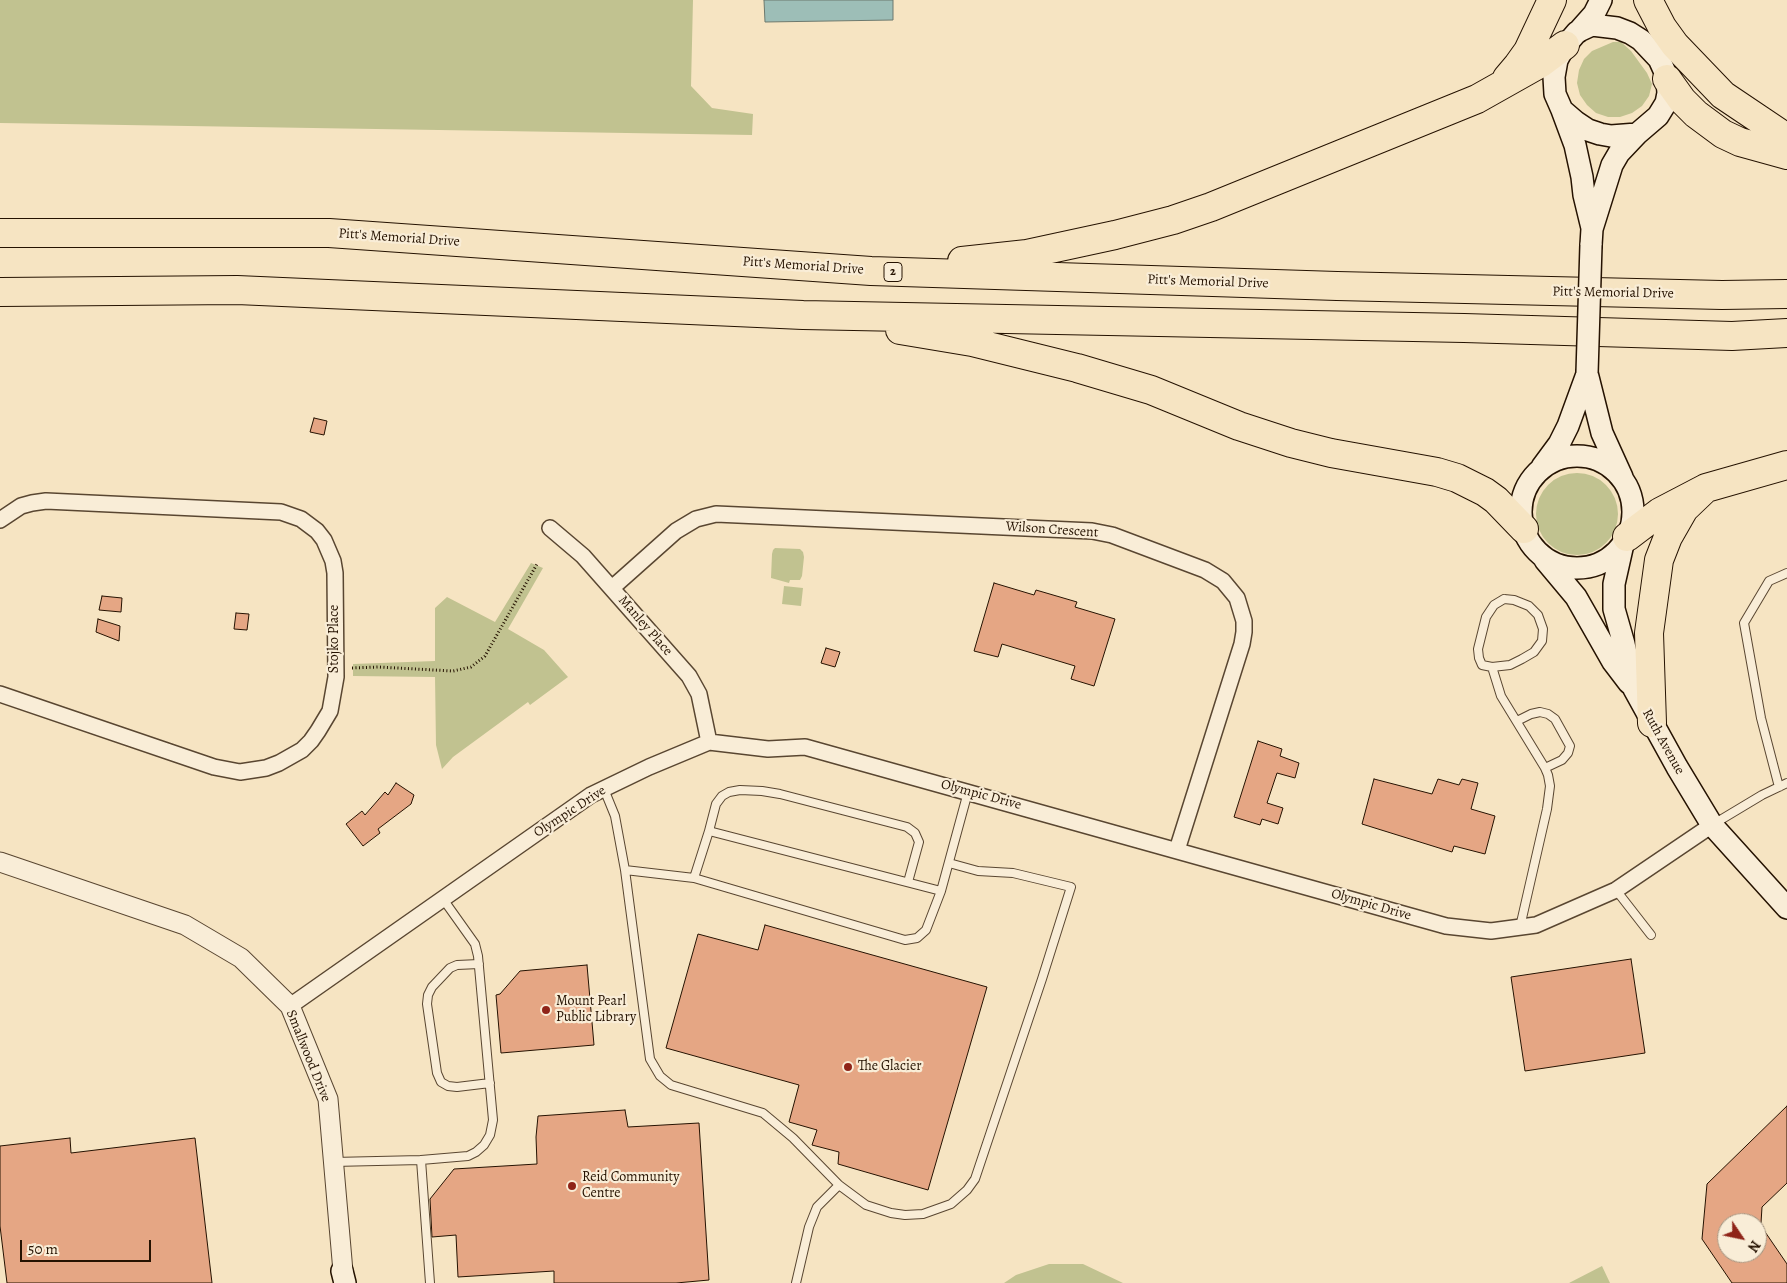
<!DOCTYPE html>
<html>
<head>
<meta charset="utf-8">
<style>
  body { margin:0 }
  #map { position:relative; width:1787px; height:1283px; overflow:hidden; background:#f6e4c2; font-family:Alegreya,serif }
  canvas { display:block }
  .north { position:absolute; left:1717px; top:1213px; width:50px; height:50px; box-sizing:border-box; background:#f9edd7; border:1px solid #a49581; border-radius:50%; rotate:124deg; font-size:14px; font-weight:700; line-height:20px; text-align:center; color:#251201 }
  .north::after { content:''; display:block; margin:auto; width:18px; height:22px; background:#8f2418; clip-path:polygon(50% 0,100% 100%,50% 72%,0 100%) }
  .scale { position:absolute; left:20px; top:1240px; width:131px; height:22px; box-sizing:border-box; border:2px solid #251201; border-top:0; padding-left:6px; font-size:15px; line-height:18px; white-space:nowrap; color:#251201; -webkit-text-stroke:4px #f9edd7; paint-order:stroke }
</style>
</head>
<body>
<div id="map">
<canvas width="1787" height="1283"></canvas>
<div class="north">N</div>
<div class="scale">50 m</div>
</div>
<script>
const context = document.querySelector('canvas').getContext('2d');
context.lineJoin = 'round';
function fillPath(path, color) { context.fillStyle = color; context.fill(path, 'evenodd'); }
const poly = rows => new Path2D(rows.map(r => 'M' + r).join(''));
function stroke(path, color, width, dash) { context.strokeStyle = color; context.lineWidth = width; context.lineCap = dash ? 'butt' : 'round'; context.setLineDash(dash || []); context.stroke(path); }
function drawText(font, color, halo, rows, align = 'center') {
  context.font = font + ' Alegreya,serif'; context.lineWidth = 4.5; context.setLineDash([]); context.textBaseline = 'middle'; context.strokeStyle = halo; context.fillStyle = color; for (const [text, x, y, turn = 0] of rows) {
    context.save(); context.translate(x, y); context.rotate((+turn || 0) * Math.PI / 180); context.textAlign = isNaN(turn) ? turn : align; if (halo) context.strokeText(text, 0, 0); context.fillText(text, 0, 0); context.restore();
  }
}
const green = poly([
  [0,0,693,0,691,86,712,108,753,114,752,135,0,123],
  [1613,42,1621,42,1631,51,1647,73,1652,84,1649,96,1642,106,1632,113,1620,117,1608,117,1596,113,1587,105,1580,95,1577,83,1579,70,1584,59,1592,51],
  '1536 514a41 41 0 1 1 82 0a41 41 0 1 1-82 0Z',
  [775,548,800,549,803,552,804,557,802,576,800,580,790,580,789,583,771,578,772,554,773,550],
  [531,563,543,568,508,629,544,650,568,677,530,705,528,702,453,757,442,769,436,745,435,677,353,676,353,664,435,661,435,608,447,597,495,622],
  [784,586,803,588,801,606,782,604],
  [1049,1264,1083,1264,1123,1283,1004,1283,1016,1275],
  [1602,1266,1610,1283,1569,1283]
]);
const water = poly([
  [764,0,893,0,893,20,765,22,764,0]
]);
const building = poly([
  [314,418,327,421,324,435,310,432,314,418],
  [994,583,1034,595,1036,590,1077,602,1075,607,1115,619,1094,686,1071,679,1075,666,1002,644,998,657,974,651,994,583],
  [102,596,122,598,121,612,99,610,102,596],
  [236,613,249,614,247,630,234,629,236,613],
  [98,619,120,626,119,641,96,632,98,619],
  [826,648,840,652,835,667,821,663,826,648],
  [1258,741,1282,749,1280,756,1299,763,1295,778,1277,773,1267,803,1283,808,1278,824,1262,819,1260,825,1234,817,1258,741],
  [1374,779,1432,794,1438,779,1459,785,1462,779,1478,783,1471,809,1495,816,1485,854,1454,846,1452,852,1362,824,1374,779],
  [396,783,414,795,411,804,378,829,380,833,363,846,346,824,362,811,365,815,385,792,388,795,396,783],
  [765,925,987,987,928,1190,838,1164,839,1152,812,1145,817,1130,789,1122,799,1085,666,1048,698,934,758,950,765,925],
  [1631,959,1645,1053,1525,1071,1511,977,1631,959],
  [587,965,594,1045,501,1053,496,995,500,994,520,971,587,965],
  [1787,1106,1787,1183,1762,1207,1761,1223,1759,1223,1787,1264,1787,1283,1732,1283,1702,1239,1707,1184,1787,1106],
  [1727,1223,1757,1223,1757,1253,1727,1253,1727,1223],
  [625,1110,628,1127,699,1123,709,1280,676,1283,554,1283,554,1271,458,1277,456,1235,432,1237,430,1199,454,1169,537,1164,536,1137,538,1116,625,1110],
  [70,1138,71,1153,195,1138,212,1283,7,1283,0,1226,0,1146,70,1138]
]);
const path = poly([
  [352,668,378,667,453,671,471,667,485,656,537,564]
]);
const service = poly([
  [1504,599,1514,600,1529,606,1538,615,1543,629,1542,641,1534,652,1522,659,1510,665,1492,667,1482,665,1479,658,1478,649,1486,617,1494,605,1504,599],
  [1492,667,1501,696,1545,768,1548,775,1550,786,1547,809,1520,927],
  [1517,721,1531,714,1540,712,1548,714,1555,719,1570,746,1568,753,1562,760,1545,768],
  [1779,787,1761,718,1744,623,1769,581,1787,573],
  [604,789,615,816,625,870,650,1059,660,1076,671,1085,763,1113,793,1138,839,1185,866,1205,891,1213,905,1215,923,1214,951,1204,967,1190,975,1179,1042,979,1071,887,1013,873,978,871,949,863],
  [1712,825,1762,795,1787,783],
  [625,870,694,878,905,940,917,938,926,930,941,891,968,792],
  [694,878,709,831],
  [908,882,919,842,915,833,907,827,780,794,762,791,740,790,729,792,722,796,716,804,709,831,941,891],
  [1616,890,1651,935],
  [479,964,457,965,450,968,432,987,428,995,427,1004,437,1073,441,1082,448,1086,457,1087,490,1083],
  [421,1160,468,1156,476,1152,484,1145,490,1135,493,1120,478,956,475,944,443,899],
  [333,1162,421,1160,430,1283],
  [796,1283,809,1227,817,1207,839,1185]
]);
const minor = poly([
  [0,520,21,506,32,503,46,501,281,512,301,519,317,531,324,540,333,561,335,573,336,677,330,711,318,731,311,741,302,750,279,763,266,768,240,772,214,767,0,694],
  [550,528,583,556,689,676,699,694,709,742],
  [612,588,676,531,696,519,716,514,1092,531,1112,535,1205,570,1223,581,1237,598,1244,621,1244,632,1242,644,1177,850],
  [290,1006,591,795,649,767,709,742,768,749,805,747,1446,926,1491,931,1536,925,1616,890,1712,825]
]);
const tertiary = poly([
  [0,862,185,925,241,958,290,1006,328,1099,344,1283]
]);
const secondary = poly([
  [1592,25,1617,28,1630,33,1641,40,1659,59,1664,70,1667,79,1668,93,1666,103,1658,116,1637,134,1611,136,1600,134,1588,130,1576,122,1562,110,1555,94,1554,77,1557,60,1565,45,1571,39,1577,32,1592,25],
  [1578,32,1594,14,1601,0],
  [1562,110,1575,145,1582,177,1584,195,1592,228],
  [1591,245,1592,229,1612,165,1619,153,1637,134],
  [1587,373,1602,433,1622,477],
  '1521 512a56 56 0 1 1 112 0a56 56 0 1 1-112 0Z',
  [1542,467,1559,444,1568,426,1587,374],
  [1623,544,1614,584,1614,609,1624,644,1634,689,1677,767,1712,825,1787,908],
  [1545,560,1576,597,1613,662,1629,683],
  [342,1271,345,1283]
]);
const motorway = poly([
  [1648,0,1662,27,1675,45,1723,95,1787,138],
  [1507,78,1518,65,1528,51,1552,0],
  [1667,79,1682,100,1696,114,1723,134,1740,142,1787,155],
  [0,233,329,233,871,271,1337,286,1722,295,1787,294],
  [962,261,1027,254,1115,235,1173,220,1211,207,1477,99,1541,63,1565,45],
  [0,292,237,290,803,315,1464,328,1732,336,1787,333],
  [900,330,972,342,1077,368,1151,390,1239,426,1291,443,1331,453,1437,472,1457,478,1485,492,1496,500,1524,529],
  [1627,537,1660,512,1706,488,1787,465],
  [1652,723,1649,633,1659,560,1668,537,1684,509,1706,488]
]);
const secondaryBridge = poly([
  [1587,373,1591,245]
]);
const markers = [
  [546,1010,5,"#8f2418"],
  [848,1067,5,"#8f2418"],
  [572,1186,5,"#8f2418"]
];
const shields = [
  [893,272,18]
];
const shieldNames = [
  ["2",893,272]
];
const streetNames = [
  ["Pitt's Memorial Drive",399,238,4],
  ["Pitt's Memorial Drive",803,266,4],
  ["Pitt's Memorial Drive",1208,282,2],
  ["Pitt's Memorial Drive",1613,293,1],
  ["Wilson Crescent",1052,530,4],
  ["Manley Place",645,626,49],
  ["Stojko Place",335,639,-90],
  ["Ruth Avenue",1663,742,61],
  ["Olympic Drive",981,795,15],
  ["Olympic Drive",570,812,-33],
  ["Olympic Drive",1371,905,16],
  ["Smallwood Drive",308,1056,68]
];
const poiNames = [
  ["Mount Pearl",556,1002],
  ["Public Library",556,1018],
  ["The Glacier",858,1067],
  ["Reid Community",582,1178],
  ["Centre",582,1194]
];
fillPath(green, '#c1c290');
fillPath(water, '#9dbeb7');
stroke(water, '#6d796e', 1);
fillPath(building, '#e5a684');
stroke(building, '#251201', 1);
stroke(service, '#594631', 10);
stroke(minor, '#594631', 18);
stroke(tertiary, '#594631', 21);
stroke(secondary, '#251201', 24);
stroke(motorway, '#251201', 30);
stroke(path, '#251201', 3, [1, 2.5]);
stroke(service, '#f9edd7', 8);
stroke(minor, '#f9edd7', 15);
stroke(tertiary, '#f9edd7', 19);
stroke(secondary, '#f9edd7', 21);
stroke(motorway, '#f6e4c2', 28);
stroke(secondaryBridge, '#251201', 24, []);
stroke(secondaryBridge, '#f9edd7', 21);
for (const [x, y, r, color] of markers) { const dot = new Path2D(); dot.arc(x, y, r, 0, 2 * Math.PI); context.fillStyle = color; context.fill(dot); stroke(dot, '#f9edd7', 2); }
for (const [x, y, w] of shields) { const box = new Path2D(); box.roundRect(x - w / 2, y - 9.5, w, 19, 4); context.fillStyle = '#f9edd7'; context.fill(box); stroke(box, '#251201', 1); }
drawText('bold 12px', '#251201', null, shieldNames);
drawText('14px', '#251201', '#f9edd7', streetNames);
drawText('14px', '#251201', '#f9edd7', poiNames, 'left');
</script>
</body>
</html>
